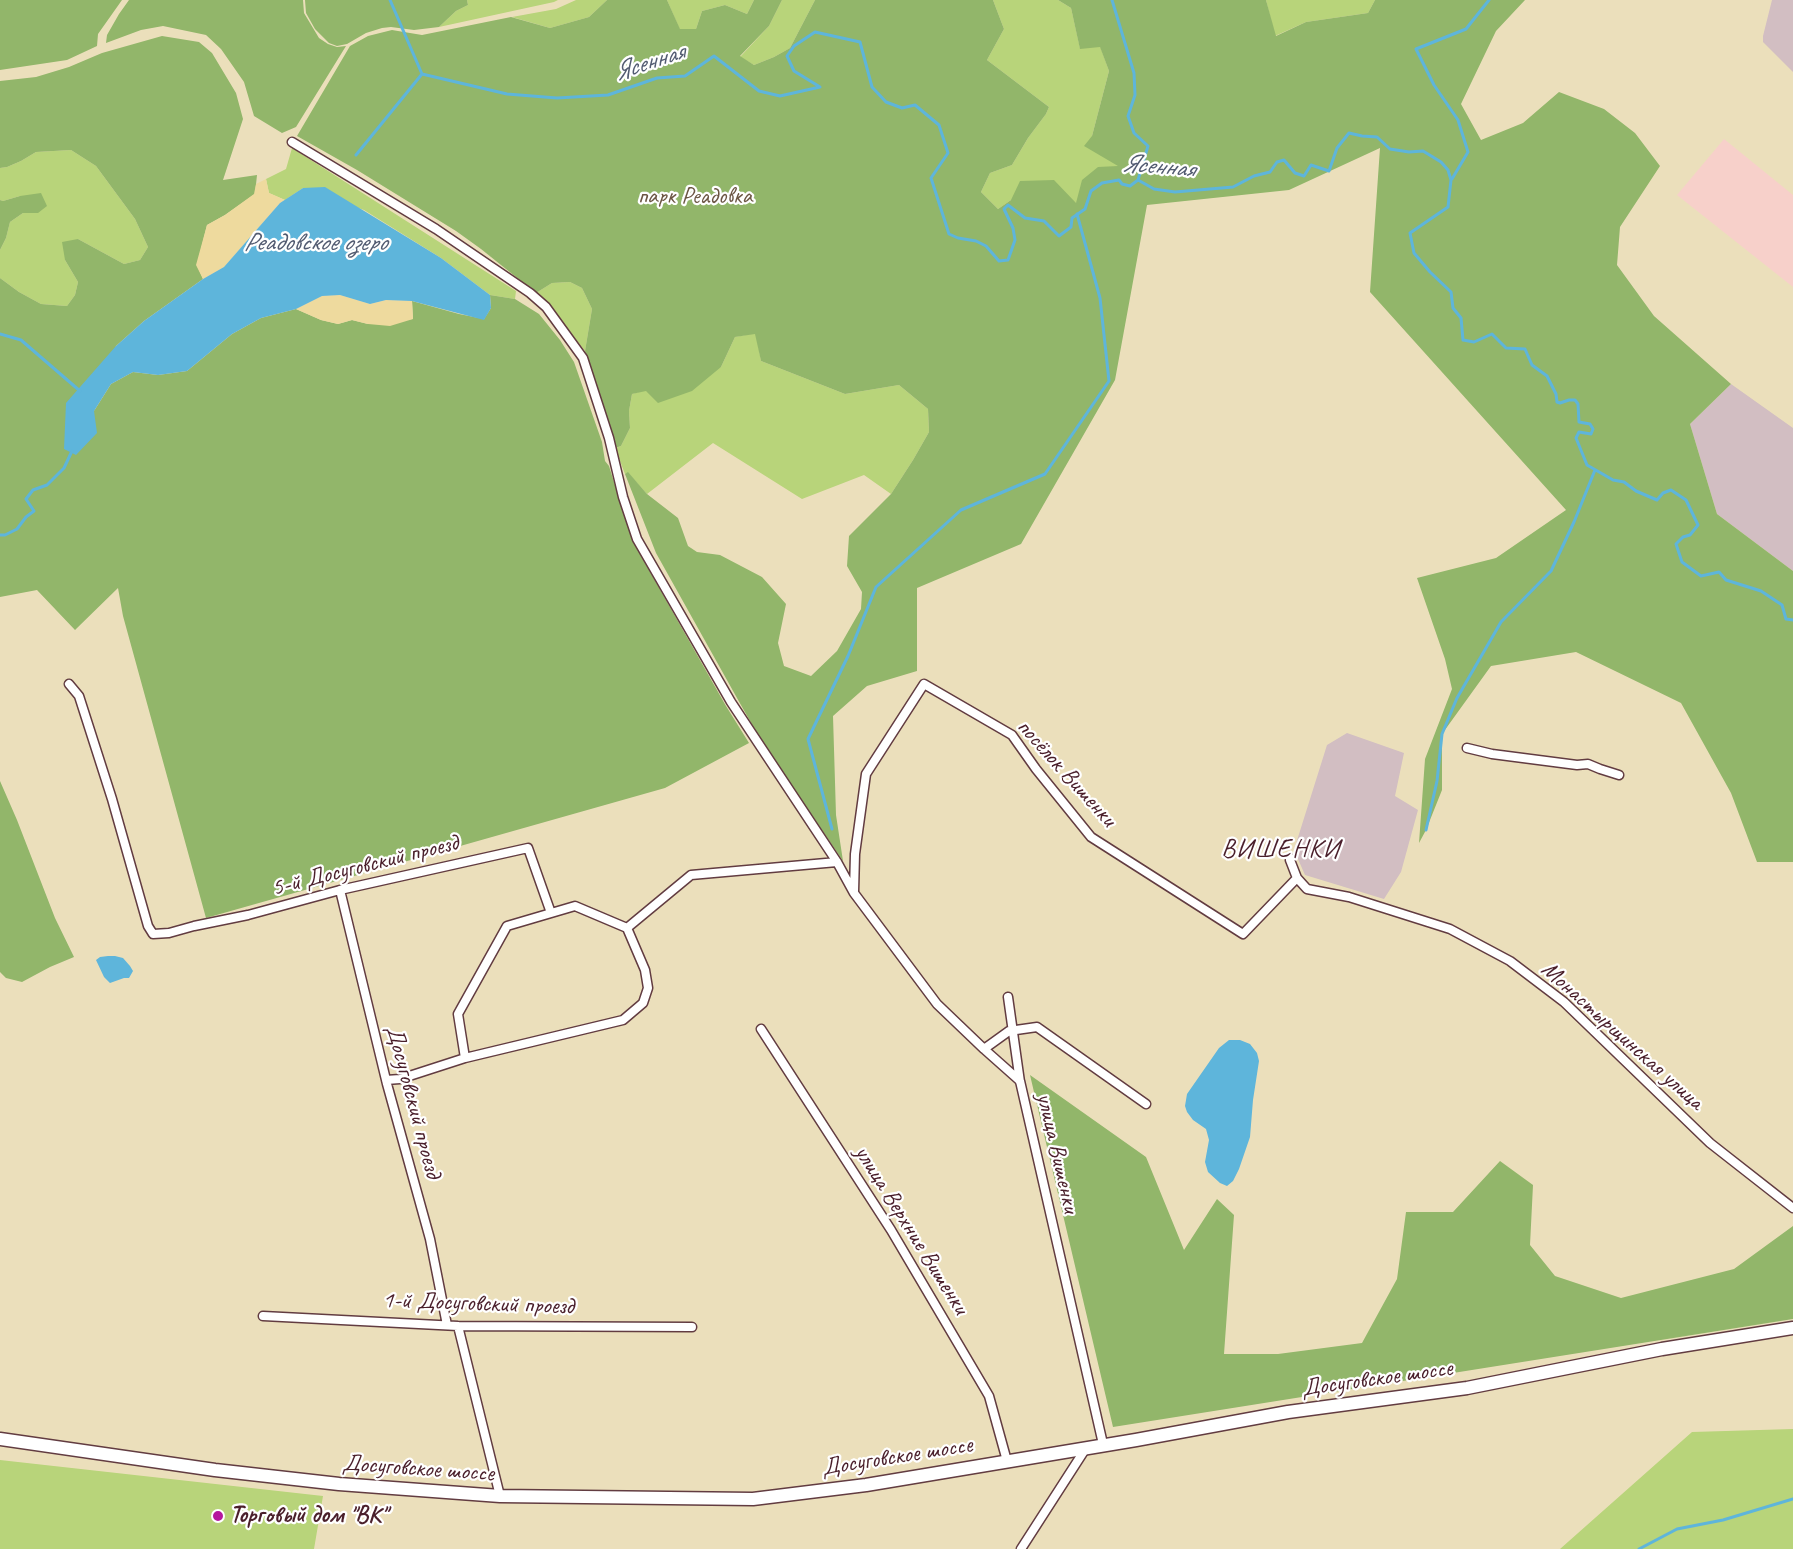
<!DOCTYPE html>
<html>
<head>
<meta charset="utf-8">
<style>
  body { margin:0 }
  canvas { display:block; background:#ebdfbb }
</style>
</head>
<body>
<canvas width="1793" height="1549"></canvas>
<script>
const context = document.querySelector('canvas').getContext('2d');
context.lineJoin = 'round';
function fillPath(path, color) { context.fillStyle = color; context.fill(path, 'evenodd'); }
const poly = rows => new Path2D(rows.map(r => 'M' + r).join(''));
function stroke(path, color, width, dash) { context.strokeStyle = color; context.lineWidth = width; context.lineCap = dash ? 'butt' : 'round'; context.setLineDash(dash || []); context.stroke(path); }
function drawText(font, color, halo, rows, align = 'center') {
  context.font = font + ' Caveat,sans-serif'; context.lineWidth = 4.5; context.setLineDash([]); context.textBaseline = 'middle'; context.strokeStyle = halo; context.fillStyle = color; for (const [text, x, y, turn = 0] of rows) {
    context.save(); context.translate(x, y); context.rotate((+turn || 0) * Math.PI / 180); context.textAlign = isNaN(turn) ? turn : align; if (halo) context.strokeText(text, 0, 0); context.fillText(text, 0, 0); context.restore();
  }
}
const built = poly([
  [1724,139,1793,195,1793,287,1677,195]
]);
const industrial = poly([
  [1772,0,1793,0,1793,72,1763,42,1763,36],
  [1731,384,1793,428,1793,571,1717,514,1690,424],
  [1347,733,1404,753,1395,796,1418,810,1401,872,1384,899,1305,875,1294,850,1327,745]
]);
const green = poly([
  [467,0,558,0,554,2,439,27,456,11,468,5],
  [576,0,607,0,589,17,550,28,512,17,556,9],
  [667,0,754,0,747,14,725,5,702,11,696,29,680,30],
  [782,0,815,0,790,48,774,57,754,65,740,57,769,26],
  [993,0,1058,0,1071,8,1080,48,1100,46,1109,71,1092,136,1119,166,1076,203,1011,200,998,209,981,192,990,173,1012,165,1028,138,1046,114,1049,107,987,60,1004,29],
  [1266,0,1375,0,1368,13,1306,22,1275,36],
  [292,148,516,291,515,299,490,295,441,258,364,210,303,188,285,200,269,193,266,179,286,169],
  [71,150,96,166,135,219,148,247,140,260,124,264,78,239,65,260,78,282,75,295,67,306,41,304,19,292,0,278,0,250,6,238,10,222,23,213,38,213,20,196,3,201,0,200,0,168,7,167,21,161,36,152],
  [570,282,582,288,592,309,585,351,548,305,536,293,552,283],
  [756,333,761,361,845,394,899,385,928,409,929,432,913,460,891,494,864,475,802,499,713,443,647,494,628,473,625,474,615,448,621,446,630,428,629,411,632,394,721,367,735,337],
  [1793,1429,1793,1549,1560,1549,1692,1432],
  [0,1460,323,1496,314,1549,0,1549]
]);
const forest = poly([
  [0,0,122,0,98,34,97,46,67,60,0,70],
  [129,0,303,0,304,13,319,38,328,44,337,47,346,46,296,127,282,133,254,116,244,82,221,49,206,35,163,26,141,30,106,43,107,35,119,14],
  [305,0,467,0,468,5,456,11,439,27,414,30,391,27,382,28,366,33,347,44,337,46,329,43,315,29,306,13],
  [607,0,667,0,680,29,696,29,702,11,725,5,747,14,754,0,782,0,769,26,740,56,754,65,774,57,790,48,815,0,993,0,1004,29,987,60,1049,107,1046,114,1028,138,1012,165,990,173,981,192,998,209,1011,200,1020,181,1054,180,1076,203,1082,180,1098,167,1118,166,1084,146,1092,136,1109,71,1100,47,1080,49,1071,8,1058,0,1266,0,1276,36,1306,22,1368,13,1375,0,1525,0,1496,31,1461,104,1481,140,1523,123,1559,92,1604,109,1635,133,1660,166,1620,227,1617,265,1654,316,1731,384,1690,424,1717,514,1793,571,1793,862,1757,862,1731,793,1681,703,1576,652,1491,666,1442,734,1442,790,1426,830,1419,843,1425,759,1452,689,1445,659,1417,578,1496,558,1566,510,1370,292,1380,148,1289,190,1147,205,1115,380,1021,544,917,588,917,671,867,686,833,716,836,815,843,861,759,737,737,698,656,553,625,474,628,472,647,494,678,518,688,546,697,552,720,555,762,577,786,604,778,643,784,666,811,676,837,651,861,609,862,592,847,566,849,536,891,494,913,460,929,432,928,409,899,385,845,394,761,361,755,334,735,337,721,367,692,391,658,403,646,391,632,394,629,411,630,428,621,446,615,448,585,351,592,309,582,288,570,282,552,283,536,293,481,249,456,231,357,170,297,136,350,46,368,36,392,30,422,35,511,17,550,28,589,17],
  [162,36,199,42,212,53,236,93,243,119,223,180,257,175,255,194,225,215,207,225,197,265,203,279,144,321,116,346,94,411,111,384,133,372,158,375,187,371,232,334,261,318,296,309,321,320,338,324,352,320,368,324,413,319,412,301,459,314,484,319,491,308,490,295,515,299,539,314,560,340,574,362,602,442,605,461,609,466,632,540,726,706,749,743,665,788,206,918,123,616,118,588,75,630,37,590,0,597,0,278,19,292,41,304,67,306,75,295,78,282,65,260,62,242,78,239,124,264,140,260,148,247,135,219,96,166,71,150,36,152,21,161,7,167,0,168,0,81,36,77,69,67,102,53],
  [41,193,47,206,38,213,23,213,10,222,6,238,0,250,0,200,3,201,20,196],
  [0,781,17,820,55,918,74,957,50,967,22,982,6,978,0,972],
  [1030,1075,1146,1157,1184,1250,1217,1199,1234,1215,1224,1354,1278,1354,1362,1343,1397,1279,1406,1212,1453,1212,1500,1161,1533,1185,1530,1245,1555,1276,1621,1298,1734,1269,1793,1226,1793,1319,1113,1427]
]);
const sand = poly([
  [266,179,269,193,285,200,280,203,224,267,203,279,196,265,207,225,225,215,254,194,256,184],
  [340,295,370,304,386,300,412,301,413,319,390,326,368,324,352,320,338,324,321,320,296,309,322,296]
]);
const water = poly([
  [325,187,441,258,490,295,491,308,484,320,412,301,386,300,370,304,340,295,322,296,296,309,261,318,232,334,187,371,158,375,133,372,111,384,94,411,97,433,76,455,64,449,66,403,116,346,144,321,203,279,224,267,280,203,303,188],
  [108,956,115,956,123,958,130,966,133,971,129,978,124,978,110,983,104,977,96,960,100,957],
  [1229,1040,1240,1040,1250,1044,1257,1053,1259,1061,1253,1100,1250,1137,1239,1169,1233,1181,1227,1186,1220,1183,1208,1172,1205,1162,1209,1140,1206,1129,1193,1120,1187,1112,1185,1106,1187,1094,1219,1048]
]);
const stream = poly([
  [390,0,422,74,507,94,557,98,608,95,657,78,685,76,714,56,759,91,780,96,820,87,794,71,787,56,794,46,815,32,860,42,872,87,886,102,902,108,915,105,939,125,948,153,931,178,949,234,958,238,976,241,986,246,999,261,1008,260,1015,240,1013,228,1004,209,1008,205,1025,218,1044,221,1059,236,1071,227,1072,218,1085,209,1091,191,1102,183,1119,180,1122,184,1130,186,1138,180,1154,189,1175,192,1233,187,1254,176,1270,172,1277,162,1284,160,1295,173,1304,176,1311,165,1329,171,1337,148,1349,133,1362,136,1377,137,1390,149,1409,152,1423,151,1441,162,1448,170,1451,180,1448,207,1410,233,1414,253,1430,272,1451,292,1453,308,1461,318,1463,340,1474,342,1492,334,1506,348,1525,349,1532,365,1547,376,1556,394,1557,402,1560,403,1569,400,1575,400,1578,404,1579,422,1590,424,1593,429,1591,434,1579,432,1576,438,1587,465,1613,480,1624,482,1636,491,1657,500,1663,493,1671,490,1686,500,1698,525,1690,535,1683,537,1676,544,1682,562,1701,576,1719,572,1726,580,1761,591,1782,605,1786,619,1793,620],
  [1112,0,1134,73,1135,95,1128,116,1134,133,1148,146,1138,180],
  [356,155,422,74],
  [1452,179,1468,152,1458,120,1434,85,1416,49,1466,29,1489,0],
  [0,334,21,340,80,391],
  [0,535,5,535,17,529,26,517,34,511,26,499,33,490,47,485,64,468,72,451],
  [832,829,808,739,848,656,876,587,961,510,1045,474,1109,381,1100,298,1077,214],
  [1426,830,1437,781,1442,734,1457,698,1501,622,1551,571,1574,522,1595,470],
  [1639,1549,1677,1529,1723,1520,1793,1499]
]);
const street = poly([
  [292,142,436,229,530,293,546,307,583,358,609,438,623,497,637,539,731,702,837,862,854,893,937,1004,984,1049,1020,1081,1103,1444],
  [69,684,79,696,112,799,148,926,153,934,169,933,194,926,248,915,340,890,528,848,551,913],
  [1467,748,1492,754,1577,765,1588,764,1600,769,1619,775],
  [1290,858,1290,860,1297,878,1307,889,1349,897,1450,929,1510,961,1564,1002,1710,1143,1793,1208],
  [340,890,387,1084,430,1239,447,1325],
  [854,892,855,854,866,774,924,684,1012,735,1036,769,1091,837,1243,934,1297,878],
  [627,928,691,875,837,862],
  [1008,997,1020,1082],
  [761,1029,891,1230,989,1396,1007,1461],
  [984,1049,1009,1031,1037,1027,1146,1104],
  [465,1058,458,1014,507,926,575,906,627,928],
  [386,1080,400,1079,465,1058,623,1020,643,1003,648,988,645,970,627,928],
  [263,1316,458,1326,692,1327],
  [458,1326,500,1496],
  [1021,1549,1086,1448]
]);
const secondary = poly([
  [0,1439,215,1470,339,1484,500,1496,753,1499,866,1485,1136,1440,1288,1412,1467,1388,1662,1349,1793,1328]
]);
const markers = [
  [218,1516,6,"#b5179e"]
];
const parkNames = [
  ["парк Реадовка",695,197]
];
const streetNames = [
  ["посёлок Вишенки",1066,773,48],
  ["5-й Досуговский проезд",365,866,-14],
  ["Монастырщинская улица",1622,1036,42],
  ["Досуговский проезд",413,1102,75],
  ["улица Вишенки",1057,1153,77],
  ["улица Верхние Вишенки",911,1230,58],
  ["1-й Досуговский проезд",478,1304,2],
  ["Досуговское шоссе",1377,1379,-8],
  ["Досуговское шоссе",897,1457,-9],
  ["Досуговское шоссе",418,1469,4]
];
const poiNames = [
  ["Торговый дом \"ВК\"",230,1516]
];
const waterNames = [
  ["Ясенная",649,63,-18],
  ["Ясенная",1158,167,5],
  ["Реадовское озеро",315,243]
];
const neighbourhoodNames = [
  ["ВИШЕНКИ",1281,850]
];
fillPath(built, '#f7d0ca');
fillPath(industrial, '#d2bec2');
fillPath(green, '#b8d47a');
fillPath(forest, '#92b66a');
fillPath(sand, '#eeda9e');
fillPath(water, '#5eb5db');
stroke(stream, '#5eb5db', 3);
stroke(street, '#623c41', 11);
stroke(secondary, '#623c41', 15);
stroke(street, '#fff', 8);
stroke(secondary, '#fff', 12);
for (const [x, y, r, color] of markers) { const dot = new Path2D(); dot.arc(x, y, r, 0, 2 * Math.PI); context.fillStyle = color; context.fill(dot); stroke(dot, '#fff', 2); }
drawText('24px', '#6b5543', '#fff', parkNames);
drawText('24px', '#4a1f2b', '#fff', streetNames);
drawText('bold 24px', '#4a1f2b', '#fff', poiNames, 'left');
drawText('italic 26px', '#525b71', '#fff', waterNames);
context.letterSpacing = '1.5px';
drawText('26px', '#4a1f2b', '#fff', neighbourhoodNames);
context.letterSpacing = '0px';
</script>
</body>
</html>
